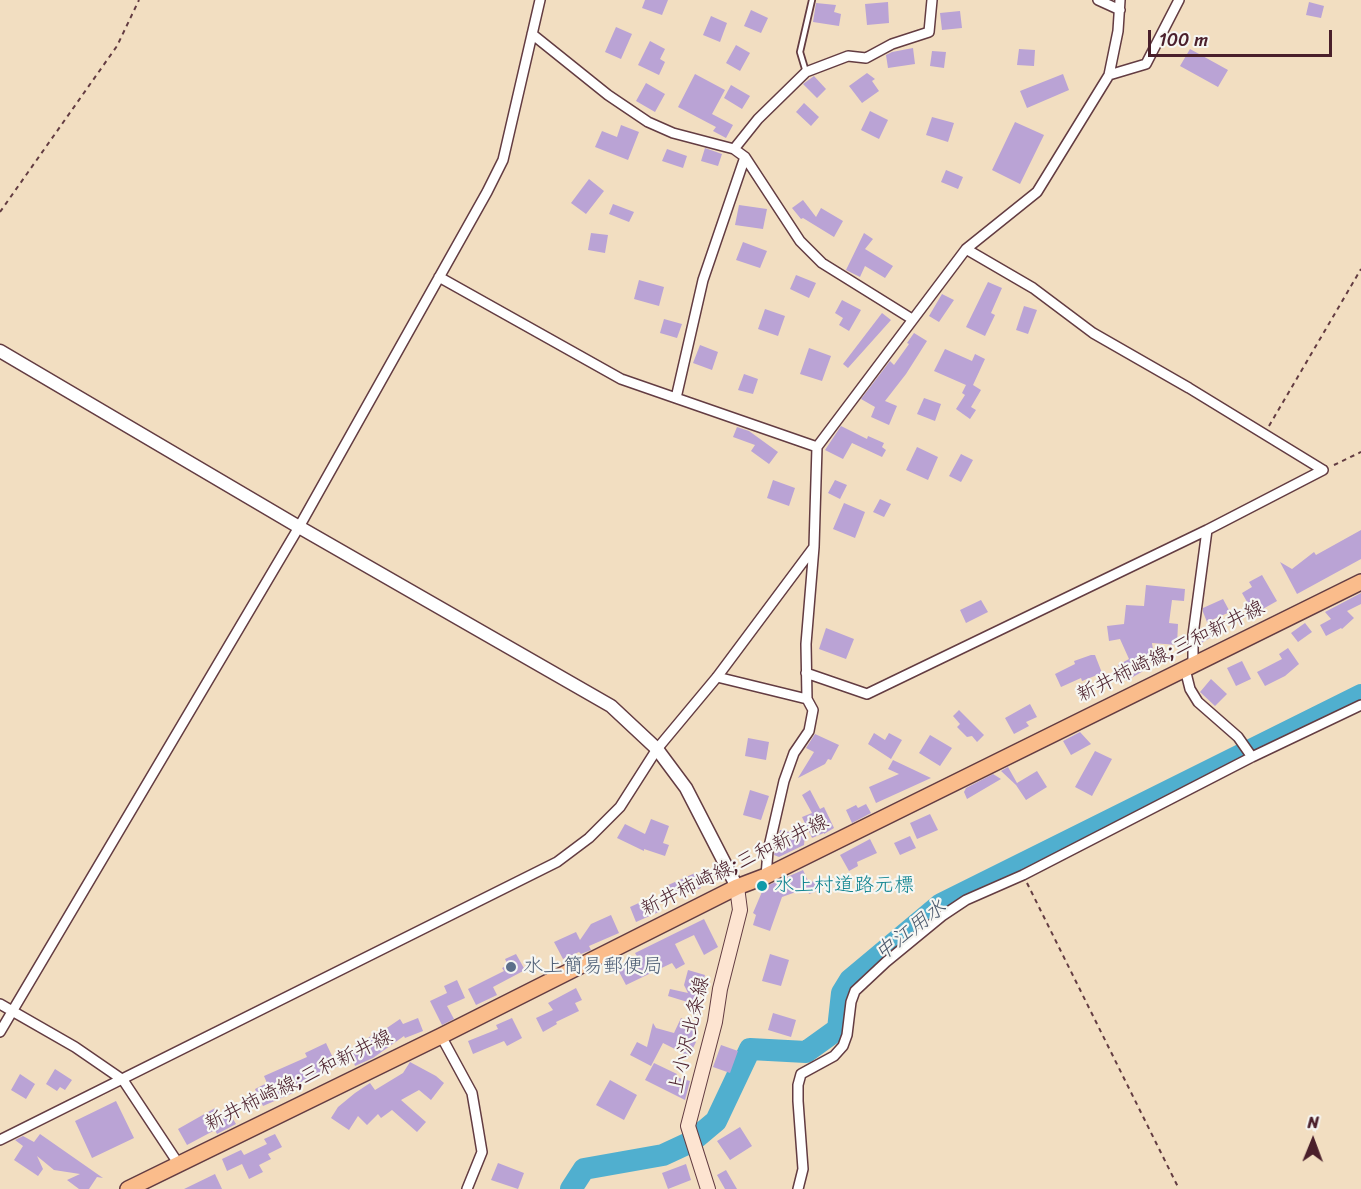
<!DOCTYPE html>
<html>
<head>
<meta charset="utf-8">
<style>
  body { margin:0 }
  #map { position:relative; width:1361px; height:1189px; overflow:hidden; background:#f2dec1; font-family:Sriracha,sans-serif }
  canvas { display:block }
  .north { position:absolute; left:1283px; top:1111px; width:60px; height:60px; -webkit-text-stroke:4px #f6f6f2; paint-order:stroke; rotate:1deg; font-size:16px; font-weight:700; line-height:24px; text-align:center; color:#4a1f2b }
  .north::after { content:''; display:block; margin:auto; width:21px; height:27px; background:#4a1f2b; clip-path:polygon(50% 0,100% 100%,50% 72%,0 100%) }
  .scale { position:absolute; left:1148px; top:30px; width:184px; height:27px; box-sizing:border-box; border:3px solid #4a1f2b; border-top:0; padding-left:8px; font-size:18px; line-height:21px; white-space:nowrap; color:#4a1f2b; -webkit-text-stroke:4px #f6f6f2; paint-order:stroke }
</style>
</head>
<body>
<div id="map">
<canvas width="1361" height="1189"></canvas>
<div class="north">N</div>
<div class="scale">100 m</div>
</div>
<script>
const context = document.querySelector('canvas').getContext('2d');
context.lineJoin = 'round';
const poly = rows => new Path2D(rows.map(r => 'M' + r).join(''));
function stroke(path, color, width, dash) { context.strokeStyle = color; context.lineWidth = width; context.lineCap = dash ? 'butt' : 'round'; context.setLineDash(dash || []); context.stroke(path); }
function fillPath(path, color) { context.fillStyle = color; context.fill(path, 'evenodd'); }
function drawText(font, color, halo, rows, align = 'center') {
  context.font = font + ' Sriracha,"Klee One",sans-serif'; context.lineWidth = 4.5; context.setLineDash([]); context.textBaseline = 'middle'; context.strokeStyle = halo; context.fillStyle = color; for (const [text, x, y, turn = 0] of rows) {
    context.save(); context.translate(x, y); context.rotate((+turn || 0) * Math.PI / 180); context.textAlign = isNaN(turn) ? turn : align; if (halo) context.strokeText(text, 0, 0); context.fillText(text, 0, 0); context.restore();
  }
}
const river = poly([
  [571,1189,584,1169,663,1155,691,1142,716,1121,750,1049,806,1052,838,1029,842,993,850,980,941,904,1361,695]
]);
const building = poly([
  [645,0,668,0,662,15,642,8],
  [888,2,889,23,867,25,865,4],
  [1309,2,1324,6,1321,18,1306,15],
  [816,3,836,5,834,12,841,14,839,26,813,22],
  [751,10,768,18,761,33,744,26],
  [960,11,962,28,942,30,940,13],
  [711,16,727,23,720,42,703,35],
  [616,27,632,34,621,59,605,52],
  [650,41,665,49,660,59,665,62,659,75,638,65],
  [736,45,750,53,740,71,726,63],
  [913,48,915,64,888,68,886,55,892,52],
  [1019,49,1035,50,1034,66,1017,65],
  [1190,49,1228,70,1218,87,1180,66],
  [932,51,946,52,944,68,930,66],
  [867,73,875,79,872,81,879,91,862,103,849,86],
  [695,74,725,90,712,114,733,125,726,138,713,131,716,127,678,107],
  [1063,74,1069,90,1027,108,1020,91],
  [814,76,826,89,817,98,803,84],
  [646,83,665,94,655,112,636,101],
  [731,85,750,96,742,109,724,98],
  [804,103,819,117,811,126,796,112],
  [870,111,888,120,879,139,861,130],
  [932,117,954,123,948,142,926,135],
  [1015,122,1044,135,1020,184,992,170],
  [621,125,639,132,628,160,595,147,602,131,617,137],
  [705,148,722,154,718,166,701,161],
  [667,149,687,156,683,168,662,161],
  [946,170,963,177,958,189,941,182],
  [589,179,604,191,586,214,571,203],
  [803,200,816,217,821,208,843,221,834,237,803,218,801,219,792,208],
  [613,204,634,212,629,222,609,214],
  [739,205,767,209,763,229,735,225],
  [591,233,608,235,605,253,588,250],
  [864,233,873,239,865,249,893,266,885,278,865,266,860,277,846,270],
  [743,242,767,251,760,268,736,260],
  [796,275,816,283,809,298,790,289],
  [639,280,664,287,659,306,634,299],
  [988,282,1002,288,991,313,995,315,985,336,966,327],
  [942,294,954,300,939,322,929,316],
  [842,300,861,310,849,331,839,325,843,318,835,313],
  [1024,306,1037,310,1028,334,1016,330],
  [765,309,785,316,778,336,758,329],
  [882,313,891,320,848,368,843,364],
  [664,319,682,324,677,338,660,333],
  [914,333,927,341,906,374,885,401,897,406,889,425,871,417,875,407,861,399,890,361,894,365,909,344,907,343],
  [700,345,718,352,712,370,693,363],
  [809,348,831,356,822,381,800,374],
  [945,349,972,361,975,354,985,359,973,385,981,390,971,407,976,410,970,419,956,409,965,395,962,393,966,385,934,371],
  [744,374,758,379,753,394,738,390],
  [924,398,941,404,935,421,917,414],
  [841,426,867,439,868,436,884,443,882,447,886,450,882,457,852,443,843,459,825,450],
  [737,427,749,431,778,452,769,464,751,451,755,445,733,437],
  [917,447,938,457,928,480,906,470],
  [961,454,973,460,961,482,949,476],
  [773,480,795,488,789,506,767,498],
  [835,480,847,485,840,499,828,493],
  [880,499,891,504,884,517,873,512],
  [844,503,865,512,855,538,833,529],
  [1361,530,1361,559,1297,594,1280,562,1292,569,1314,552,1316,555],
  [1262,575,1277,601,1254,614,1242,593,1252,587,1249,582],
  [1146,585,1185,589,1184,601,1172,600,1169,623,1178,624,1177,645,1152,643,1155,662,1142,664,1145,670,1126,681,1118,665,1129,659,1120,639,1109,641,1107,626,1124,624,1126,605,1144,606],
  [1361,593,1361,604,1347,611,1354,618,1342,629,1341,628,1326,636,1320,625,1331,619,1325,612],
  [1223,599,1230,612,1207,622,1203,612,1203,608],
  [981,600,988,612,966,623,960,610],
  [1215,623,1219,632,1200,644,1200,631],
  [1305,623,1312,632,1298,642,1291,633],
  [826,628,854,639,846,659,819,649],
  [1288,648,1299,664,1285,676,1265,686,1257,672,1282,659,1279,654],
  [1091,655,1095,655,1102,673,1082,681,1081,678,1061,687,1055,674,1075,664,1074,661],
  [1242,661,1251,679,1236,686,1227,668],
  [1211,679,1227,694,1215,706,1200,692],
  [1030,704,1037,717,1026,722,1029,726,1014,734,1005,718],
  [959,710,984,735,977,742,972,736,967,737,957,727,960,724,953,716],
  [1080,732,1091,744,1071,755,1063,741],
  [874,733,885,740,889,733,902,740,891,759,868,744],
  [815,734,839,745,831,760,828,759,825,764,798,778,814,752,806,748],
  [930,735,952,748,940,766,919,753],
  [748,738,769,742,766,760,745,756],
  [1095,751,1112,759,1092,796,1075,787],
  [893,760,931,778,876,803,869,787,899,774,888,769],
  [1008,767,1017,783,1037,771,1047,787,1026,800,1016,785,1001,771],
  [993,774,1001,779,967,799,964,792,966,788],
  [750,790,769,796,761,820,743,815],
  [810,790,820,809,824,807,834,828,824,834,824,833,812,838,802,817,812,813,802,795],
  [866,804,871,813,852,823,846,810,856,805,858,808],
  [930,814,938,830,917,839,910,823],
  [651,819,669,826,663,843,669,845,665,856,644,849,644,851,617,838,625,824,645,834],
  [780,830,805,835,804,845,779,857,774,855],
  [910,836,916,848,900,855,894,843],
  [870,839,877,853,857,862,858,866,849,871,840,855],
  [803,870,809,883,816,880,820,890,809,894,807,888,782,897,770,931,753,925,756,915,753,913,764,887],
  [695,873,701,888,685,895,683,890,670,895,666,886],
  [654,896,661,911,636,922,630,907],
  [611,915,619,933,589,946,591,950,581,954,579,952,563,959,554,942,576,932,580,940,591,924],
  [704,919,718,947,704,955,694,935,675,944,685,964,676,969,672,963,626,985,617,968,638,958,635,953],
  [516,954,525,970,493,987,497,995,476,1005,468,989,504,971,502,968,508,965,505,959],
  [770,954,789,960,781,986,762,981],
  [688,970,705,975,695,1007,694,1004,668,996,670,989,688,993,684,985],
  [457,980,465,998,447,1006,454,1019,442,1025,430,1001,447,993,444,986],
  [576,988,582,1000,575,1003,579,1011,556,1022,557,1024,543,1032,536,1018,553,1010,548,1003],
  [773,1013,796,1020,791,1037,768,1030],
  [418,1018,423,1031,405,1038,404,1036,373,1058,355,1066,353,1060,290,1087,293,1093,263,1106,255,1089,267,1083,264,1076,307,1057,305,1053,326,1043,333,1058,365,1045,363,1042,373,1034,375,1036,400,1019,403,1024],
  [512,1018,522,1038,507,1046,504,1041,473,1054,468,1041,498,1029,496,1025],
  [681,1018,697,1026,691,1039,696,1042,689,1056,663,1043,651,1066,630,1055,637,1042,647,1047,653,1023,656,1028,674,1033],
  [721,1045,738,1051,730,1073,713,1067],
  [410,1062,436,1076,444,1083,431,1100,419,1090,401,1100,426,1122,417,1132,392,1110,381,1118,378,1114,367,1125,358,1116,349,1130,331,1118,338,1107,355,1093,370,1083,375,1090,403,1073],
  [654,1063,677,1074,676,1077,690,1081,685,1100,645,1080],
  [55,1069,72,1080,65,1090,60,1087,57,1091,46,1084],
  [20,1074,35,1084,26,1099,11,1090],
  [610,1080,637,1095,624,1120,596,1105],
  [116,1101,134,1138,92,1158,75,1121],
  [215,1108,221,1119,230,1114,236,1124,217,1134,215,1130,187,1145,178,1129],
  [740,1127,752,1146,730,1160,717,1141],
  [40,1134,93,1171,103,1178,97,1177,89,1189,79,1189,67,1180,80,1174,54,1170,37,1156,43,1169,38,1176,14,1160,23,1146,15,1140,23,1136,34,1142],
  [275,1134,282,1147,268,1154,271,1159,259,1165,263,1172,249,1179,242,1164,227,1171,222,1159,241,1150,244,1155,267,1144,264,1139],
  [498,1163,524,1173,518,1189,491,1180],
  [686,1164,691,1180,668,1189,662,1173],
  [726,1170,737,1189,725,1189,717,1175],
  [215,1174,222,1189,184,1189]
]);
const path = poly([
  [0,212,117,46,139,0],
  [1269,426,1361,269],
  [1334,465,1361,452],
  [1027,883,1179,1189]
]);
const service = poly([
  [806,72,800,52,812,0]
]);
const minor = poly([
  [1098,0,1120,10],
  [532,34,608,95,648,122,673,133,734,149,745,157,800,241,822,263,912,319],
  [1109,75,1146,64,1179,0],
  [734,149,758,119,806,72,848,56,866,58,892,44,929,32,932,0],
  [966,249,1033,288,1093,333,1189,388,1323,470],
  [439,277,621,379,817,447],
  [676,398,703,280,745,157],
  [1193,666,1193,635,1207,530],
  [1185,669,1190,689,1198,702,1238,737,1252,757],
  [806,673,867,694,1207,530,1323,470],
  [717,677,807,699],
  [766,876,768,851,784,781,794,753,809,731,813,710,807,699,806,644,814,547,817,447,966,249,1037,192,1109,75,1118,31,1120,0],
  [0,1004,75,1047,123,1080,178,1163],
  [0,1032,299,527,487,192,503,160,540,0],
  [441,1036,472,1093,477,1122,482,1152,467,1189],
  [0,1140,557,862,589,838,620,807,657,749,717,677,814,547],
  [798,1189,803,1169,798,1101,798,1085,801,1074,834,1056,843,1046,847,1035,851,1002,855,991,886,962,942,916,966,900,1023,875,1252,757,1361,705]
]);
const tertiary = poly([
  [0,351,299,527,611,706,657,749,686,788,737,887]
]);
const secondary = poly([
  [708,1189,688,1126,715,1022,720,989,740,910,737,887]
]);
const primary = poly([
  [128,1189,441,1036,737,887,766,876,1361,582]
]);
const markers = [
  [762,886,6,"#0f9aa8"],
  [511,967,6,"#5c6f8a"]
];
const streetNames = [
  ["新井柿崎線;三和新井線",1171,652,-26],
  ["新井柿崎線;三和新井線",735,866,-26],
  ["上小沢北条線",690,1035,-77],
  ["新井柿崎線;三和新井線",299,1081,-26]
];
const cultureNames = [
  ["水上村道路元標",774,886]
];
const serviceNames = [
  ["水上簡易郵便局",523,967]
];
const waterNames = [
  ["中江用水",911,931,-38]
];
stroke(river, '#50afcf', 22);
fillPath(building, '#baa3d5');
stroke(service, '#633c42', 8);
stroke(minor, '#633c42', 12);
stroke(tertiary, '#633c42', 15);
stroke(secondary, '#633c42', 16);
stroke(primary, '#633c42', 18);
stroke(path, '#633c42', 2, [4.5, 4.5]);
stroke(service, '#fff', 4.5);
stroke(minor, '#fff', 9);
stroke(tertiary, '#fff', 12);
stroke(secondary, '#fde4d1', 14);
stroke(primary, '#fabc8b', 15);
for (const [x, y, r, color] of markers) { const dot = new Path2D(); dot.arc(x, y, r, 0, 2 * Math.PI); context.fillStyle = color; context.fill(dot); stroke(dot, '#f6f6f2', 2); }
drawText('20px', '#4a1f2b', '#f6f6f2', streetNames);
drawText('20px', '#0d838f', '#f6f6f2', cultureNames, 'left');
drawText('20px', '#4e5e75', '#f6f6f2', serviceNames, 'left');
drawText('italic 21px', '#4c596d', '#f6f6f2', waterNames);
</script>
</body>
</html>
